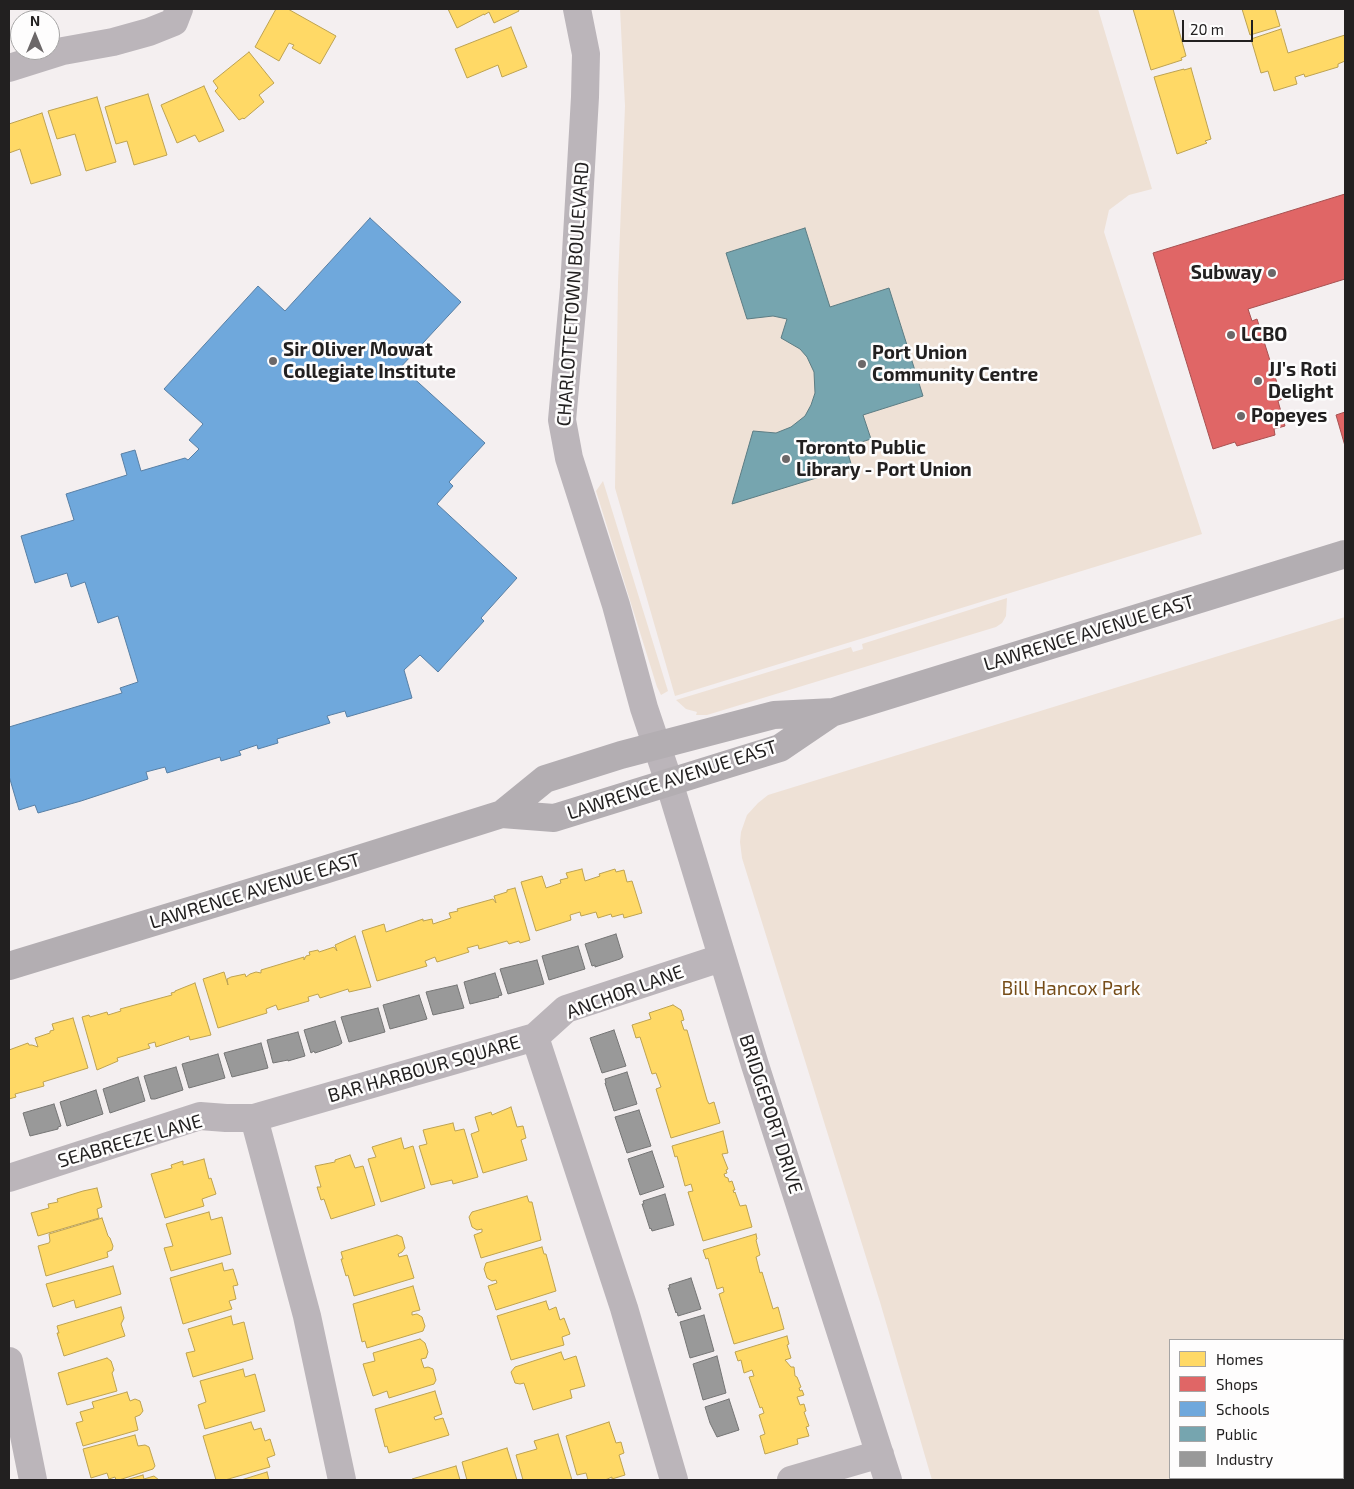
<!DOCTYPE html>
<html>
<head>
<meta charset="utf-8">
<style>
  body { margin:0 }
  #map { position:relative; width:1354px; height:1489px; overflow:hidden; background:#f4eff0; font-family:"Exo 2",sans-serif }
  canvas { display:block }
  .frame { position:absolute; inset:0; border:10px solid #222020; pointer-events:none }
  .legend { position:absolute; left:1169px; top:1339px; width:175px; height:140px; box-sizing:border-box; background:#fefdfd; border:1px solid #a6a5a5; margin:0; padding:6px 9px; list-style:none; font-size:15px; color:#222020 }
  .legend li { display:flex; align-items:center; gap:10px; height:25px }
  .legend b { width:25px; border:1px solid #a6a5a5 }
  .north { position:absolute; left:10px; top:10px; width:50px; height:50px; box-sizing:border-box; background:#fefdfd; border:1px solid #a6a5a5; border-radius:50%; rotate:0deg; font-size:14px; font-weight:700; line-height:20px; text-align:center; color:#222020 }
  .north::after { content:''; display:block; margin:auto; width:18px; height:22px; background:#6c6869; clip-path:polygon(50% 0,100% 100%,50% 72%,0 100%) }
  .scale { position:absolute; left:1182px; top:20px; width:71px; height:22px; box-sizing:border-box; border:2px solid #222020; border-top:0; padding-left:6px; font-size:15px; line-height:18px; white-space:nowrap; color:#222020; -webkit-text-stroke:4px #fefdfd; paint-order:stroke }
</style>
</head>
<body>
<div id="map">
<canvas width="1354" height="1489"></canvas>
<div class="frame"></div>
<ul class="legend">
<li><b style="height:14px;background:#ffd966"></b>Homes</li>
<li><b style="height:14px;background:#e06666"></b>Shops</li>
<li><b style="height:14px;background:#6fa8dc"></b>Schools</li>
<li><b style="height:14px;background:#76a5af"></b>Public</li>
<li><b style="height:14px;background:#999"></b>Industry</li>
</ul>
<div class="north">N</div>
<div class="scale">20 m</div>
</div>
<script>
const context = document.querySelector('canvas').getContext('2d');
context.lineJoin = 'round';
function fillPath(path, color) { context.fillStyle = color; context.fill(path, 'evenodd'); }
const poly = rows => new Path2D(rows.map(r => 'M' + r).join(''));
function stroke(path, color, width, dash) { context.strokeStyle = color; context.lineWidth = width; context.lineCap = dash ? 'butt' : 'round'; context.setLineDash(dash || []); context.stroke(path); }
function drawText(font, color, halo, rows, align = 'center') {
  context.font = font + ' "Exo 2",sans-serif'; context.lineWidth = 5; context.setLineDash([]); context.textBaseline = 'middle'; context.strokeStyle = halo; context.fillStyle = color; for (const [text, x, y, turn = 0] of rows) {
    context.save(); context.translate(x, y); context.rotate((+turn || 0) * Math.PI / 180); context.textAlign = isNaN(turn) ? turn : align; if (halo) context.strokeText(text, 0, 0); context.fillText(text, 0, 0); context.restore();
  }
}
const green = poly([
  [620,9,1098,9,1152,189,1129,195,1109,210,1104,232,1202,534,675,696,615,488,618,282,625,106],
  [603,481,668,691,661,695,657,687,596,491],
  [1007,598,1006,616,1002,623,996,627,707,715,696,715,697,712,686,709,676,700,851,647,853,652,863,649,862,644],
  [1345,617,1345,1480,932,1480,880,1302,742,858,740,842,741,832,747,815,758,803,768,795],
  [1170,1340,1343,1340,1343,1478,1170,1478]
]);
const homes = poly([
  [276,9,288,9,336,36,320,64,292,48,294,45,289,43,279,61,255,47,276,9],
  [448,9,518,9,519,11,494,23,489,12,484,15,484,14,457,28,448,9],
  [1133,9,1173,9,1186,56,1181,58,1182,60,1151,70,1133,9],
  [1242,9,1275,9,1280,26,1250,35,1242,9],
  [511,27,527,67,502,77,498,65,467,78,455,49,511,27],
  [1281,29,1288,53,1345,35,1345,61,1338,64,1338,67,1305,77,1304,74,1295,77,1297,84,1274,91,1268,71,1261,73,1251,39,1281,29],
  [249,52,274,83,259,95,264,102,244,119,243,118,239,120,215,91,218,88,213,81,249,52],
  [1191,68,1211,139,1205,141,1207,143,1177,154,1154,77,1184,69,1184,70,1191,68],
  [204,86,224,131,199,142,195,135,177,143,161,105,204,86],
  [148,94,167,155,134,165,127,141,116,144,105,107,148,94],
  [97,97,116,162,86,171,75,134,57,139,48,111,97,97],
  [42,113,61,175,31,184,20,149,9,153,9,124,42,113],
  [582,869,585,881,600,876,599,874,615,869,616,872,624,870,627,882,632,881,642,913,624,918,623,914,612,917,611,914,598,918,596,912,581,916,580,912,570,915,571,920,536,931,521,882,542,876,546,888,561,883,560,880,568,878,566,873,582,869],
  [515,888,530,940,520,943,519,941,509,944,507,941,479,949,478,945,467,948,469,952,437,962,435,957,425,961,427,966,377,981,362,931,384,924,386,932,423,919,423,921,432,919,433,924,451,918,449,913,458,911,457,909,493,899,496,903,494,896,507,892,507,890,515,888],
  [355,936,371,987,349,992,348,989,320,998,318,994,308,997,309,1001,278,1010,276,1005,266,1009,267,1013,218,1028,203,979,224,972,228,985,227,979,231,977,245,974,246,977,250,974,256,972,261,973,261,970,304,957,304,960,306,956,310,955,309,952,318,950,319,952,334,947,337,951,335,945,355,936],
  [195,983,211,1035,190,1040,189,1036,156,1047,155,1042,148,1044,150,1048,117,1058,118,1061,97,1070,82,1017,89,1015,90,1017,107,1012,108,1015,121,1011,120,1009,172,995,171,993,175,992,175,991,195,983],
  [673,1005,681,1010,684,1020,681,1021,684,1030,687,1030,707,1100,709,1104,714,1102,720,1123,671,1138,656,1089,661,1087,656,1073,652,1074,640,1037,636,1038,632,1025,651,1019,649,1013,673,1005],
  [73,1018,88,1068,43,1082,44,1086,15,1094,16,1097,9,1099,9,1050,28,1043,29,1045,32,1045,38,1047,35,1038,50,1033,50,1031,54,1030,52,1024,73,1018],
  [511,1107,517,1127,523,1126,526,1138,521,1140,527,1160,483,1173,471,1134,479,1131,475,1117,491,1112,492,1115,511,1107],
  [453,1123,455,1131,464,1129,478,1177,453,1184,452,1180,431,1185,419,1146,427,1144,423,1130,453,1123],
  [723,1131,728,1153,722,1154,728,1169,726,1170,727,1173,724,1174,725,1177,728,1178,729,1182,732,1181,735,1190,733,1190,734,1193,735,1192,740,1206,746,1205,752,1227,703,1241,688,1192,693,1191,691,1184,685,1186,677,1156,675,1157,672,1146,723,1131],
  [401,1138,404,1149,413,1146,425,1188,381,1202,368,1159,376,1157,372,1147,401,1138],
  [350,1155,355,1168,363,1166,375,1205,331,1219,324,1199,321,1200,317,1187,321,1187,315,1166,335,1162,335,1160,350,1155],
  [204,1159,209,1179,211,1178,216,1194,202,1199,204,1206,165,1218,151,1174,172,1168,171,1165,183,1161,183,1165,204,1159],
  [97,1188,102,1207,97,1209,99,1218,38,1236,31,1213,49,1208,48,1204,58,1202,57,1199,83,1191,97,1188],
  [527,1196,529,1202,532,1202,541,1240,481,1258,474,1235,482,1232,482,1229,477,1230,472,1227,469,1217,472,1212,527,1196],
  [209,1212,211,1220,222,1217,231,1254,171,1271,164,1248,173,1246,166,1224,209,1212],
  [102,1218,108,1236,110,1238,113,1246,112,1250,107,1252,108,1257,46,1276,38,1246,49,1243,50,1241,49,1234,102,1218],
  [756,1234,757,1239,756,1240,760,1255,756,1257,760,1273,762,1272,773,1309,778,1307,784,1329,734,1344,719,1294,724,1292,723,1287,717,1289,708,1258,706,1259,703,1250,756,1234],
  [397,1235,402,1237,405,1248,402,1252,398,1254,399,1257,407,1255,414,1278,354,1296,348,1275,346,1276,341,1259,343,1259,341,1252,397,1235],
  [542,1247,544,1254,546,1254,556,1291,496,1310,488,1286,497,1283,496,1280,492,1281,487,1278,484,1269,486,1263,542,1247],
  [222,1263,224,1271,233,1269,238,1285,233,1286,236,1299,229,1301,232,1309,183,1324,170,1278,222,1263],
  [113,1266,121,1294,76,1308,74,1300,53,1307,46,1284,113,1266],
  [413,1286,420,1310,412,1312,412,1315,417,1314,422,1317,425,1326,423,1331,367,1348,365,1341,362,1342,353,1304,413,1286],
  [546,1301,549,1310,556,1307,560,1320,564,1318,570,1334,562,1337,564,1345,511,1360,497,1316,546,1301],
  [121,1307,124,1318,121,1324,125,1336,64,1356,57,1333,59,1333,57,1326,121,1307],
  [231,1316,233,1325,244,1322,253,1359,193,1377,186,1353,195,1351,188,1329,231,1316],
  [787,1336,789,1344,787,1345,791,1358,785,1360,791,1367,794,1367,795,1376,797,1377,801,1387,799,1388,800,1391,802,1390,804,1395,797,1397,800,1405,804,1404,806,1411,804,1412,809,1426,806,1427,809,1436,797,1439,798,1444,765,1454,760,1436,765,1434,759,1415,764,1413,762,1407,760,1408,749,1377,754,1376,752,1370,744,1373,741,1360,738,1361,735,1352,787,1336],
  [420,1339,425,1343,428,1352,426,1358,421,1359,424,1368,428,1367,433,1369,436,1380,434,1384,389,1398,387,1391,373,1396,363,1364,375,1361,373,1353,420,1339],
  [561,1352,564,1360,576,1356,585,1386,570,1390,572,1398,533,1410,524,1383,520,1384,515,1383,511,1372,515,1367,561,1352],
  [107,1358,111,1361,114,1370,112,1373,117,1391,67,1405,58,1373,107,1358],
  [243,1369,245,1377,255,1374,265,1411,205,1429,198,1405,206,1402,200,1381,243,1369],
  [435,1391,442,1414,434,1417,435,1420,443,1418,449,1435,389,1453,387,1446,385,1447,375,1409,435,1391],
  [127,1392,130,1401,135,1399,140,1401,143,1411,140,1415,135,1417,138,1430,83,1446,76,1423,83,1421,80,1412,94,1408,92,1402,127,1392],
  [251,1422,254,1430,261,1428,265,1441,270,1439,275,1455,267,1458,270,1467,225,1480,216,1480,203,1436,251,1422],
  [609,1422,616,1443,621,1442,624,1453,619,1455,625,1475,612,1479,612,1477,605,1480,588,1480,586,1473,577,1475,566,1436,609,1422],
  [558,1434,572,1480,523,1480,516,1455,537,1449,534,1441,558,1434],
  [135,1435,138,1446,145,1445,149,1447,155,1466,153,1469,119,1480,116,1480,115,1477,109,1479,107,1473,91,1478,83,1449,135,1435],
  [507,1448,517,1480,467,1480,462,1462,507,1448],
  [456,1466,460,1480,412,1480,412,1479,456,1466],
  [267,1472,269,1480,241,1480,267,1472],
  [143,1475,144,1479,154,1476,159,1480,126,1480,143,1475]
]);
const shops = poly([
  [1345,194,1345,279,1248,309,1252,321,1257,319,1282,399,1278,401,1285,426,1274,429,1275,435,1237,446,1235,442,1213,449,1153,253,1345,194],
  [1345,412,1345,446,1336,415,1345,412]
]);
const schools = poly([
  [370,218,461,302,398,370,406,377,409,374,485,443,449,482,453,486,437,504,517,578,481,618,484,621,438,672,420,655,404,670,412,698,347,717,345,711,327,716,330,723,277,739,278,743,258,749,257,745,239,751,241,755,221,761,220,757,167,773,165,767,146,772,148,779,81,801,38,813,35,805,19,810,9,776,9,727,122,693,120,688,138,682,118,616,98,623,85,582,71,587,67,573,35,583,21,536,74,520,66,494,127,475,121,454,135,450,141,471,185,458,188,460,199,449,189,440,203,424,164,389,258,286,285,311,370,218]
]);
const public = poly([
  [805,228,830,307,889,288,923,396,863,415,871,439,846,447,852,467,732,504,753,431,776,433,791,427,805,416,811,405,815,393,814,372,807,357,800,349,781,338,787,319,773,316,747,319,726,253,805,228]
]);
const industry = poly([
  [616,934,623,957,620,959,595,967,595,965,592,966,585,944,616,934],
  [578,946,585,969,549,980,542,956,578,946],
  [537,960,544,984,508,994,500,969,537,960],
  [495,973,502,995,498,996,499,997,470,1004,464,982,495,973],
  [457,985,464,1008,433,1015,426,992,457,985],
  [419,995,427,1019,390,1029,383,1005,419,995],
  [378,1008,385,1032,349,1042,341,1017,378,1008],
  [335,1021,342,1043,339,1045,315,1053,314,1051,311,1053,304,1030,335,1021],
  [614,1030,626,1066,602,1073,590,1038,614,1030],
  [298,1032,305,1056,288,1061,288,1060,273,1063,267,1040,298,1032],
  [261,1043,268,1068,232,1077,224,1053,261,1043],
  [218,1054,225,1078,189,1088,182,1064,218,1054],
  [176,1067,183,1090,155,1099,151,1099,144,1076,176,1067],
  [627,1072,637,1104,614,1111,605,1083,606,1083,605,1079,627,1072],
  [138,1077,145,1101,110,1113,103,1089,138,1077],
  [96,1090,103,1114,67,1126,60,1102,96,1090],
  [54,1104,61,1126,58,1127,58,1129,30,1136,23,1113,54,1104],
  [639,1110,651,1146,627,1153,615,1117,639,1110],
  [652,1151,664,1187,640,1195,628,1159,652,1151],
  [665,1194,674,1225,652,1231,651,1228,650,1229,642,1204,644,1204,643,1201,665,1194],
  [691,1278,701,1309,678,1316,677,1312,676,1313,668,1288,670,1288,669,1285,691,1278],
  [704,1315,714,1351,690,1358,680,1322,704,1315],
  [717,1356,726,1393,703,1400,693,1364,717,1356],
  [729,1399,739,1430,717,1437,710,1423,705,1407,729,1399]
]);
const minor = poly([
  [577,9,586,54,585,97,574,288,562,420,569,458,616,605,644,708,669,782,755,1065,888,1480],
  [9,68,63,51,113,42,149,32,174,22,179,9],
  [535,1037,566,1009,721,958],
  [9,1178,200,1116,226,1118,254,1118],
  [9,1361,33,1480],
  [342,1480,307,1316,254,1118,535,1037,624,1308,674,1480],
  [791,1480,880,1454]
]);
const major = poly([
  [502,814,554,818,780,748,833,712],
  [9,966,324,870,502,814,545,779,621,755,774,715,834,712,1345,554]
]);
const markers = [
  [1272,273,5,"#6c6869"],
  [1231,335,5,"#6c6869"],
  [273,361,5,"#6c6869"],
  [862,364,5,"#6c6869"],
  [1258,381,5,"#6c6869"],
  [1241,416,5,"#6c6869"],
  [786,459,5,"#6c6869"]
];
const poiNames = [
  ["Subway",1262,273,"right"],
  ["LCBO",1241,335],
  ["Sir Oliver Mowat",283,350],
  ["Collegiate Institute",283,372],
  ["Port Union",872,353],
  ["Community Centre",872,375],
  ["JJ's Roti",1268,370],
  ["Delight",1268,392],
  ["Popeyes",1251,416],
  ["Toronto Public",796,448],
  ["Library - Port Union",796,470]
];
const streetNames = [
  ["CHARLOTTETOWN BOULEVARD",573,294,-86],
  ["LAWRENCE AVENUE EAST",1089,633,-17],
  ["LAWRENCE AVENUE EAST",672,780,-18],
  ["LAWRENCE AVENUE EAST",255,891,-17],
  ["ANCHOR LANE",625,992,-20],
  ["BAR HARBOUR SQUARE",424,1069,-16],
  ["BRIDGEPORT DRIVE",771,1114,72],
  ["SEABREEZE LANE",130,1141,-16]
];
const parkNames = [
  ["Bill Hancox Park",1071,989]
];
fillPath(green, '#eee1d6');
fillPath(homes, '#ffd966');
stroke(homes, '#bda251', 1);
fillPath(shops, '#e06666');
stroke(shops, '#a75151', 1);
fillPath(schools, '#6fa8dc');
stroke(schools, '#587fa4', 1);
fillPath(public, '#76a5af');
stroke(public, '#5d7d84', 1);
fillPath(industry, '#999');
stroke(industry, '#757575', 1);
stroke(minor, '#bbb5ba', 28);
stroke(major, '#b3aeb2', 28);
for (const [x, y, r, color] of markers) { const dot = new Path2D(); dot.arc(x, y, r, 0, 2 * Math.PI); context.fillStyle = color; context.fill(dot); stroke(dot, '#fefdfd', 2); }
drawText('bold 19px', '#222020', '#fefdfd', poiNames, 'left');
drawText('19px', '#222020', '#fefdfd', streetNames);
drawText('19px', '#764d19', '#fefdfd', parkNames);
</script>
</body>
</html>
